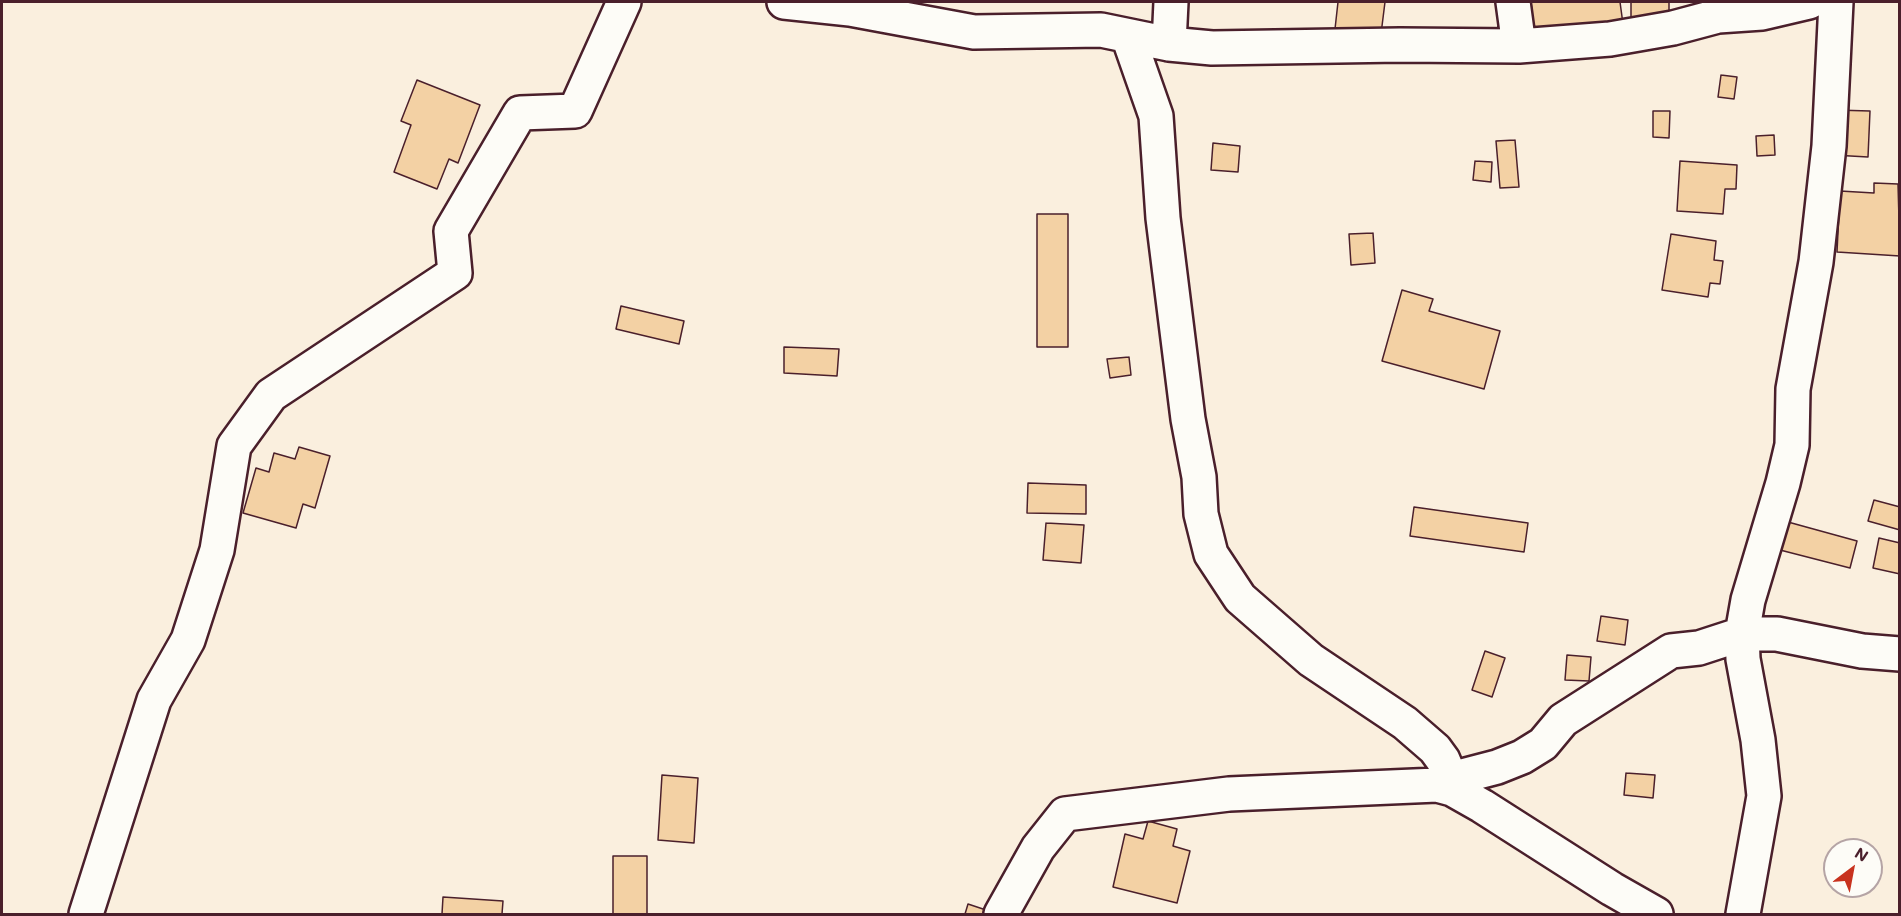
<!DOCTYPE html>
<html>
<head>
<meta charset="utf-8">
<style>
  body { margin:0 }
  #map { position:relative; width:1901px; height:916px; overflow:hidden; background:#faefde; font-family:Mali,sans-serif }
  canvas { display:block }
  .frame { position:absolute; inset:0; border:3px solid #4a1f2b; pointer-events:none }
  .north { position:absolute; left:1823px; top:838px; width:60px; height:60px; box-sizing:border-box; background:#fdfcf7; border:2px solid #b5a4a5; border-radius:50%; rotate:32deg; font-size:16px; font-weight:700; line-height:24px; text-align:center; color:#4a1f2b }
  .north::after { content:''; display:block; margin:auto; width:21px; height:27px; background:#c8321e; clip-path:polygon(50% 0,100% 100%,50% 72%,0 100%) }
</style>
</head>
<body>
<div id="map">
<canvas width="1901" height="916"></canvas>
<div class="frame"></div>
<div class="north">N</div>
</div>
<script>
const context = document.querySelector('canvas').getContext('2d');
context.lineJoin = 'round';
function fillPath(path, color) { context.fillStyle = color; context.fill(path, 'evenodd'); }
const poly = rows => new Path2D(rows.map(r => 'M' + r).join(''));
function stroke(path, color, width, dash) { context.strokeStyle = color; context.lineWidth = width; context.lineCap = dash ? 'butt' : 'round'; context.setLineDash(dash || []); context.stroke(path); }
const building = poly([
  [1338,2,1385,2,1381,34,1335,29,1338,2],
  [1531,2,1620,2,1623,24,1534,32,1531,2],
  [1631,2,1669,2,1669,17,1631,17,1631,2],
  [1721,75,1737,77,1734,99,1718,97,1721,75],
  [417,80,480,105,458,163,449,159,437,189,394,172,411,125,401,121,417,80],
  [1835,110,1870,111,1868,157,1833,155,1835,110],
  [1653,111,1670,111,1669,138,1653,137,1653,111],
  [1774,135,1775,155,1757,156,1756,136,1774,135],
  [1515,140,1519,187,1500,188,1496,141,1515,140],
  [1213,143,1240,146,1238,172,1211,170,1213,143],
  [1475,161,1492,162,1491,182,1473,180,1475,161],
  [1680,161,1737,165,1736,189,1725,189,1723,214,1677,211,1680,161],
  [1874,183,1898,184,1900,256,1837,252,1840,191,1874,193,1874,183],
  [1037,214,1068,214,1068,347,1037,347,1037,214],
  [1373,233,1375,263,1351,265,1349,234,1373,233],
  [1671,234,1716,241,1714,260,1723,261,1720,284,1710,283,1708,297,1662,290,1671,234],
  [1402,290,1433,299,1429,311,1500,331,1484,389,1382,361,1402,290],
  [621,306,684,321,679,344,616,329,621,306],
  [784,347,839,349,837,376,784,373,784,347],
  [1129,357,1131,375,1110,378,1107,359,1129,357],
  [299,447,330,456,315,508,303,504,296,528,243,513,256,468,269,472,274,453,295,459,299,447],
  [1028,483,1086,485,1086,514,1027,513,1028,483],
  [1874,500,1900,507,1900,530,1868,521,1874,500],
  [1414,507,1528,523,1524,552,1410,536,1414,507],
  [1788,522,1857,541,1850,568,1780,550,1788,522],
  [1046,523,1084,525,1081,563,1043,560,1046,523],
  [1879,538,1900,543,1900,574,1873,568,1879,538],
  [1601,616,1628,620,1625,645,1597,641,1601,616],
  [1485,651,1505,658,1492,697,1472,690,1485,651],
  [1567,655,1591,657,1589,681,1565,680,1567,655],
  [1626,773,1655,775,1653,798,1624,795,1626,773],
  [662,775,698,778,694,843,658,840,662,775],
  [1148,821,1177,829,1173,846,1190,851,1177,903,1113,887,1125,834,1143,839,1148,821],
  [613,856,647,856,647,914,613,914,613,856],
  [443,897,503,901,502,914,442,914,443,897],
  [968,904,986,910,984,914,965,914,968,904]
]);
const minor = poly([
  [784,2,850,9,974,32,1101,30,1169,44,1212,48,1400,45,1519,46,1610,39,1673,28,1718,16,1762,13,1809,2],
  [1513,2,1519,46],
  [1128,36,1156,116,1163,218,1188,419,1199,477,1201,514,1211,554,1240,598,1311,660,1405,723,1435,749,1443,760,1451,779,1452,789],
  [1169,44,1171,2],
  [1451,779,1497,767,1522,757,1543,744,1563,720,1671,651,1699,648,1742,634,1777,634,1862,651,1900,654],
  [86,914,154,700,188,640,217,550,234,446,271,395,455,273,451,231,520,113,575,111,624,2],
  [1001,914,1038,848,1065,814,1229,794,1437,785,1452,789,1482,806,1612,889,1656,914],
  [1743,914,1764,796,1758,740,1743,659,1742,634,1748,600,1783,483,1792,445,1793,389,1816,262,1829,146,1836,2]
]);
fillPath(building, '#f3d1a4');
stroke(building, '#4a1f2b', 1.5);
stroke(minor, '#4a1f2b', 38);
stroke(minor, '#fdfcf7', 33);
</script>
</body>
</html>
